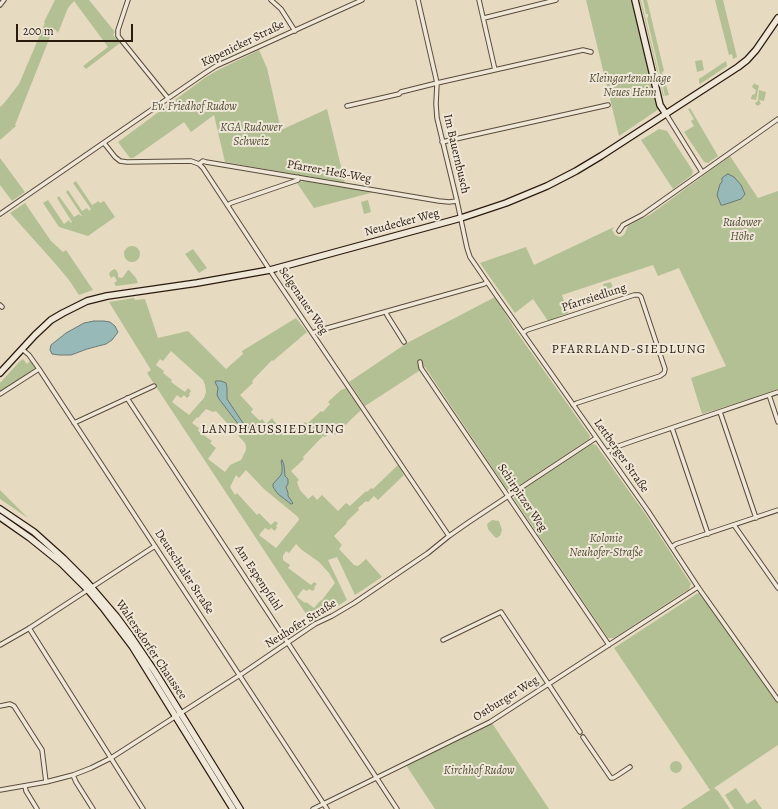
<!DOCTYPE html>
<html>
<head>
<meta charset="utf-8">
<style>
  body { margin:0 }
  #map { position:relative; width:778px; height:809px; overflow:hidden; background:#e6dac1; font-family:Alegreya,serif }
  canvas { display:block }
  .scale { position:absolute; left:16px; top:24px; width:117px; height:18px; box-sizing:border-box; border:2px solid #2b1b0f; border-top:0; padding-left:5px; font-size:12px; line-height:14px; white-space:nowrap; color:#2b1b0f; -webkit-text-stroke:3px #efe7d7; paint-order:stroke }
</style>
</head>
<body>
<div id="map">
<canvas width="778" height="809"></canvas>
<div class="scale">200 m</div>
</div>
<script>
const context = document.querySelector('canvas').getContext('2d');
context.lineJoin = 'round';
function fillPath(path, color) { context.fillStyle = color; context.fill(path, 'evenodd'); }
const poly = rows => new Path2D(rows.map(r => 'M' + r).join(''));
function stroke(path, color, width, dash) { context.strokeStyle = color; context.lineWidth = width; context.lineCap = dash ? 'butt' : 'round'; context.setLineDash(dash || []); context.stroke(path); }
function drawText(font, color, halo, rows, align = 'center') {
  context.font = font + ' Alegreya,serif'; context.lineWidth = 4; context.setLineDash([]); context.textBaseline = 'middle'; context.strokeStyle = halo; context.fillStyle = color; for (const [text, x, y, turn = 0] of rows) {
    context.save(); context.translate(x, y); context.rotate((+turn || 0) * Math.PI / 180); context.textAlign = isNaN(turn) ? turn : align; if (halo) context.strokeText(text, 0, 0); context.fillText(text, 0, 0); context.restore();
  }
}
const green = poly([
  [55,0,89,0,115,32,113,35,120,43,86,69,83,66,108,47,74,1,68,8,58,33,55,29,52,32,15,125,16,126,0,140,0,107,5,102,19,84,45,23,44,22],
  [586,0,633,0,659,109,619,136],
  [640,0,641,0,664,96,663,96],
  [643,0,647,0,664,71,662,72,669,95,665,96,647,18,648,17,648,14,646,14],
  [715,0,723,0,737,57,733,59,732,54,729,55],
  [259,50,267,68,281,130,327,109,345,183,225,162,214,115,191,132,184,122,133,158,130,158,118,142,206,77,218,70],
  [702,60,704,70,697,72,695,61],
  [726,61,727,66,700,84,699,83,699,79],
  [755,83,756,85,759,85,756,100,751,99,751,98,752,95,755,94,756,90,753,88,752,86],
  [759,90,766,92,764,101,759,100,761,104,757,106,755,103,758,101,758,100],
  [690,108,718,156,708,163,704,162,684,132,694,126,691,121,694,119,688,109],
  [659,129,667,131,693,171,692,175,673,189,641,140],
  [730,156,758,198,778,191,778,389,757,397,702,414,691,378,726,366,679,268,658,276,653,265,562,295,568,313,548,321,533,299,515,313,480,263,526,247,534,265,614,227,612,230,615,235,620,237,624,235,628,226,651,214],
  [0,158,25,192,12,201,0,185],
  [76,181,92,205,97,202,98,201,100,203,104,201,115,217,88,236,59,227,43,203,48,200,64,224,69,220,71,223,72,222,57,198,59,196,74,217,79,214,81,216,82,216,66,192,68,190,82,211,87,208,89,211,91,209,73,183],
  [304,181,343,187,343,188,345,187,374,192,314,208,297,183],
  [368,200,371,212,364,214,361,202],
  [25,203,51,241,63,252,66,250,93,290,79,295,69,280,53,261,10,213],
  '124 254a8 8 0 1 1 16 0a8 8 0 1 1-16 0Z',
  [193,249,207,268,199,273,185,254],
  [114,269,116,270,118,273,118,277,121,278,123,277,128,270,129,270,136,278,138,283,116,286,114,283,117,281,114,276,111,278,109,274,110,272],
  [611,282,615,295,608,297,603,284],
  [495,297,516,331,590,436,589,439,511,491,508,491,425,367,365,406,349,382,407,343],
  [134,298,135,300,145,299,158,338,188,331,226,369,243,354,242,351,296,318,307,332,273,361,272,360,252,381,253,383,240,395,253,409,251,412,260,421,262,419,266,424,272,418,274,421,287,434,295,426,298,429,305,422,307,424,321,411,323,412,330,404,328,402,341,390,346,388,361,410,335,435,331,431,325,437,323,436,303,457,304,459,291,471,299,480,297,482,300,490,308,499,313,495,317,500,322,495,338,511,346,503,350,506,366,491,367,492,371,488,373,489,398,465,404,475,378,500,374,496,368,502,366,501,358,508,359,510,346,522,347,523,334,536,342,545,339,549,354,565,358,566,366,559,382,577,355,595,337,557,328,560,347,600,312,623,147,373,151,370,109,302],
  [171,351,203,380,205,385,206,392,204,398,189,415,172,402,177,395,181,398,184,395,187,398,190,395,189,394,191,391,188,388,185,392,171,382,172,380,163,373,164,371,156,365,160,359,163,361],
  [206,409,213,412,216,411,245,443,246,446,246,450,241,460,230,465,225,472,208,459,216,448,210,443,212,441,198,431,199,428,192,423,197,417,198,418],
  [246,470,264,489,298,517,299,520,276,548,259,535,265,528,269,530,271,528,275,531,277,527,276,526,278,523,275,521,271,525,259,513,257,515,237,493,235,495,230,487,236,475,239,478],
  [296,544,302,550,319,562,329,573,335,583,322,600,320,601,314,608,306,602,305,603,297,597,303,589,307,591,309,589,313,591,315,588,314,587,317,584,314,582,311,585,288,568,290,565,283,560,283,556,286,551,289,553],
  [23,359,27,364,30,361,36,369,35,370,0,392,0,383,20,361],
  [592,444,596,445,646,515,691,584,689,589,614,638,608,638,514,499,515,495],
  [0,490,28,518,0,499],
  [492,520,499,521,502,530,500,536,496,538,493,535,488,529,487,524],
  [698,593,701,594,778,704,778,745,714,788,718,791,730,809,681,809,710,790,614,648],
  [492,723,549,809,435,809,406,765],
  '670 767a6 6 0 1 1 12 0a6 6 0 1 1-12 0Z',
  [736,788,747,804,755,799,762,809,734,809,725,795]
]);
const water = poly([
  [728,174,734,177,741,185,745,194,741,199,723,205,721,205,717,195,720,184,722,182,722,178,726,175,728,174],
  [94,321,104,321,110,322,115,326,118,332,112,340,106,344,87,349,71,355,59,355,52,354,50,350,51,345,66,333,84,323,94,321],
  [216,381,221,381,226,383,227,388,227,399,243,423,255,431,254,434,245,429,239,425,219,399,217,395,218,388,215,382,216,381],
  [282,460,284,465,285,476,288,479,288,484,286,487,288,493,288,496,293,503,292,504,291,504,278,494,273,487,273,484,281,475,282,472,282,466,281,461,282,460]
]);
const street = poly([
  [128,0,118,30,118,36,168,98],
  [271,0,281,9,295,31],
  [418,0,437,83,436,104,437,118,457,201,467,248,470,257,496,295,648,511,698,587,778,700],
  [479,0,495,70],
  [0,5,4,0],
  [484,18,556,0],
  [347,106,399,94,401,92,437,83,583,50,591,52],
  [666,114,702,172],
  [442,142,608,105],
  [104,143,115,157,120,161,127,162,191,161,199,164,203,168,275,278,449,536],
  [199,164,203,161,206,162,439,201,449,202,457,201],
  [228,205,231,203,298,180,298,177],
  [0,214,205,73,216,66,362,0],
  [619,231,623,225,642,215,778,119],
  [0,305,2,307],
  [386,312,387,315,404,342],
  [313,333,317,331,484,284,487,282],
  [523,333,527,330,634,295,639,295,641,297,665,369,664,373,660,376,577,403,573,405],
  [22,349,29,355,39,369,327,809],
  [420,362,421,368,609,645],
  [0,394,39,369],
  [769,395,778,422],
  [127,398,397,809],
  [720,412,756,518],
  [74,423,154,386],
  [672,428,708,534],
  [607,452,616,447,633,441,778,392],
  [734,525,778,588],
  [672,547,676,544,778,510],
  [29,628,143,809],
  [443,640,501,612,580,732],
  [0,645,28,629,155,546],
  [0,706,10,704,14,706,42,750,46,782],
  [583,737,611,778,613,778,618,775,630,767],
  [73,775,76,782,93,809],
  [25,786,26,791,37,809],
  [0,790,46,782,73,775,91,768,111,758,240,675,315,624,332,616,354,603,428,553,449,536,469,522,596,438],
  [313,809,490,722,698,587]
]);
const secondary = poly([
  [635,0,660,105,666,114],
  [0,373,35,335,51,320,63,313,87,301,107,296,197,283,270,270,461,218,506,203,547,186,576,171,601,156,738,67,747,60,756,50,778,18],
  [0,509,34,532,63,558,86,581,116,616,130,635,155,672,240,809],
  [0,517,30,538,61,563,88,590,104,609,132,646,233,809]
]);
const streetNames = [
  ["Köpenicker Straße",243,44,-26],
  ["Im Bauernbusch",456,154,77],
  ["Pfarrer-Heß-Weg",329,172,10],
  ["Neudecker Weg",402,223,-15],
  ["Pfarrsiedlung",594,298,-18],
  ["Selgenauer Weg",303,301,56],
  ["Lettberger Straße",621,456,55],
  ["Schirpitzer Weg",522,498,56],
  ["Deutschtaler Straße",184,572,57],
  ["Am Espenpfuhl",258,578,57],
  ["Neuhofer Straße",301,624,-32],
  ["Waltersdorfer Chaussee",151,650,56],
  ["Ostburger Weg",506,699,-32]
];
const parkNames = [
  ["Kleingartenanlage",630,79],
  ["Neues Heim",630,93],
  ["Ev. Friedhof Rudow",194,107],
  ["KGA Rudower",251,128],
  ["Schweiz",251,142],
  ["Rudower",742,223],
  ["Höhe",742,237],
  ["Kolonie",606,539],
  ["Neuhofer-Straße",606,553],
  ["Kirchhof Rudow",479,771]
];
const neighbourhoodNames = [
  ["PFARRLAND-SIEDLUNG",629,350],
  ["LANDHAUSSIEDLUNG",273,430]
];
fillPath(green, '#b3c094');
fillPath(water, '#97bab9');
stroke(water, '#6c7a75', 1);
stroke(street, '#5a4b3c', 5.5);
stroke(secondary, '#2b1b0f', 8);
stroke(street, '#efe7d7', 3.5);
stroke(secondary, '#efe7d7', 5.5);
drawText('12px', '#2b1b0f', '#efe7d7', streetNames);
drawText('italic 12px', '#544d37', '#efe7d7', parkNames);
context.letterSpacing = '1px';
drawText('13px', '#2b1b0f', '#efe7d7', neighbourhoodNames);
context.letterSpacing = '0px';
</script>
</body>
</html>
